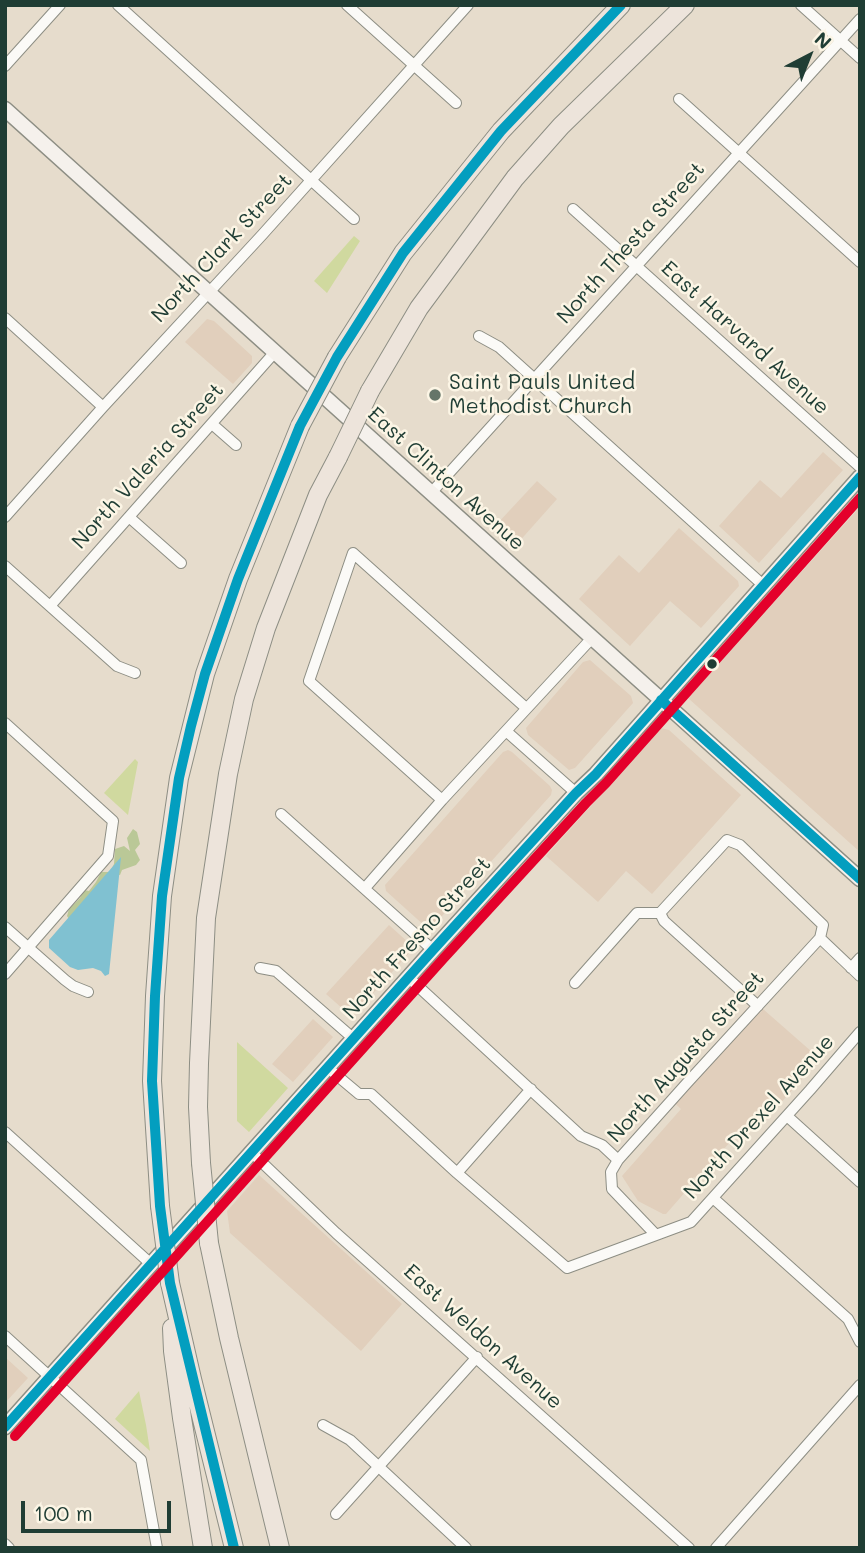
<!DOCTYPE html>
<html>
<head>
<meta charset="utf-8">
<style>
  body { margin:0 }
  #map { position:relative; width:865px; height:1553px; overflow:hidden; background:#e6dccc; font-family:Mali,sans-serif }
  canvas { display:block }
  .frame { position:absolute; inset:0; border:7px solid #1f3d34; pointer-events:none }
  .north { position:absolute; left:774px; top:21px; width:70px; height:70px; -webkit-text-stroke:5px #fcf5e5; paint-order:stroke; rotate:42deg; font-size:19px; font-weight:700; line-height:28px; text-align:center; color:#1f3d34 }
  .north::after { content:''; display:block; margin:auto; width:24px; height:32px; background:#1f3d34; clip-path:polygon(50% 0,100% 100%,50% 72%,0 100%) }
  .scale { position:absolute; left:21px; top:1501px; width:150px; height:32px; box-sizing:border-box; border:4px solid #1f3d34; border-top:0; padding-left:9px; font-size:21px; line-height:24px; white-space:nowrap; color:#1f3d34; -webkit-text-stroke:5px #fcf5e5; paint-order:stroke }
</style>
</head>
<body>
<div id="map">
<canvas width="865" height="1553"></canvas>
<div class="frame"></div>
<div class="north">N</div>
<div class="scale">100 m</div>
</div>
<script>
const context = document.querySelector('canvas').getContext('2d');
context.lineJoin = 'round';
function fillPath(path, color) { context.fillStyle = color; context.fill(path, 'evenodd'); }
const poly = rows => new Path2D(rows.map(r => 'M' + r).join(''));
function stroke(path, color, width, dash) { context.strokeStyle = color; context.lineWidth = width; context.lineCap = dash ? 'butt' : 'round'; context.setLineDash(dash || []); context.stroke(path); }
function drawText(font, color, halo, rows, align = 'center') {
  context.font = font + ' Mali,sans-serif'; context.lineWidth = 5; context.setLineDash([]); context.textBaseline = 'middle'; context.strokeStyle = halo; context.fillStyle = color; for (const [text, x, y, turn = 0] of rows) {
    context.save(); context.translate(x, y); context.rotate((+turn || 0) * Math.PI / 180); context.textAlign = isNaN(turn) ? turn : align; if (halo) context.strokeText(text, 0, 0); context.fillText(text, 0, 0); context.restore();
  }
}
const built = poly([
  [207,319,214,321,252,356,252,363,233,384,185,342],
  [823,452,843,470,759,563,719,526,760,480,781,498],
  [537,481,557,499,517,544,496,525],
  [860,507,860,852,688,698],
  [679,528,738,581,739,586,701,628,670,601,630,646,579,599,619,555,639,573],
  [590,660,631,696,633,703,575,768,569,770,528,735,526,728,583,662],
  [661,728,669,730,741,795,652,894,626,871,598,902,546,856],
  [508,750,512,752,550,786,552,790,551,795,433,926,426,927,386,891,385,885,503,752],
  [389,925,409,943,411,947,410,952,352,1017,326,994],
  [750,1005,760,1013,763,1009,820,1059,768,1117,758,1110,697,1180,694,1177,685,1188,687,1190,666,1214,663,1214,638,1201,622,1176,681,1109,668,1097],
  [313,1019,333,1037,293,1082,272,1064],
  [259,1175,402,1304,361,1351,230,1233,227,1211],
  [5,1357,28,1378,5,1403]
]);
const green = poly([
  [354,236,360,241,327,293,314,281],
  [135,759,138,762,128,815,104,793],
  [237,1042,288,1088,249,1132,237,1121],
  [139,1391,146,1425,150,1451,115,1419]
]);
const forest = poly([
  [133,829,137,832,140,844,135,850,140,860,136,865,122,870,120,875,114,874,69,919,67,916,69,909,80,898,84,890,89,891,96,882,101,872,110,872,114,864,115,849,124,846,130,851,127,838]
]);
const water = poly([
  [121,857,109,974,105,976,101,971,93,968,78,970,70,967,49,948,49,940]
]);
const minor = poly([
  [118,5,354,219],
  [347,5,456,103],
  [801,5,860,58],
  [5,66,60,5],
  [679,99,860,262],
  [573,209,860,467],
  [5,318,103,407],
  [479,336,499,347,763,585],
  [212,424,236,445],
  [431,493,860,19],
  [5,517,103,407,262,235,468,5],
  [129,517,181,563],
  [5,566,117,666,135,673],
  [50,606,275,352],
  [5,723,113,821,108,856,5,974],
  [506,731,576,793],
  [442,800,309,681,353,553,526,708],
  [281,814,433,950],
  [365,888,442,800,592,638],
  [660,913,664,921,758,1006],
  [5,927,65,980,73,986,88,992],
  [260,968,276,971,354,1039],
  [851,968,860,958],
  [409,978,581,1136,602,1145,618,1160,687,1083,820,938,860,976],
  [575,983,637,913,660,913,727,840,740,845,823,925,820,938],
  [328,1068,359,1094,371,1094,457,1173,567,1268,691,1222,810,1090,860,1032],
  [787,1116,860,1182],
  [5,1132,151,1264],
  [252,1153,336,1233,689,1548],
  [618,1160,611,1172,612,1189,656,1235],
  [457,1173,531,1089],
  [713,1198,848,1319,860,1342],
  [5,1336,141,1460,157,1548],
  [323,1425,350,1440,466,1548],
  [336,1514,477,1357],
  [5,1544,9,1548],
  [716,1548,860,1385]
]);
const secondary = poly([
  [5,109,860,879],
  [5,1427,433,950,576,793,596,774,860,477]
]);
const motorway = poly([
  [337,357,403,253,501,131,621,5],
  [370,391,419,308,515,178,561,126,685,5],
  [201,1163,198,1107,199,1063,206,918,228,774,244,699,266,628,318,495,338,457],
  [160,1206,152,1081,155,996,162,896,179,778,205,674,238,579,300,426],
  [209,1243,229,1338,280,1548],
  [170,1283,192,1379,234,1548],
  [172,1328,173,1351,182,1418,203,1548]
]);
const motorwayBridge = poly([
  [300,426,337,357],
  [338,457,370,391],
  [201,1163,209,1243],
  [160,1206,170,1283]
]);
const bus1 = poly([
  [661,700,860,879],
  [5,1427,433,950,576,793,596,774,860,477],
  [234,1548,170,1283,160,1206,152,1081,155,996,162,896,179,778,191,726,205,674,238,579,300,426,337,357,403,253,501,131,621,5]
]);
const bus2 = poly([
  [15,1436,443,959,586,803,606,783,860,498]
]);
const markers = [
  [435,395,7,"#657569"],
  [712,664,6,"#1f3d34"]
];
const streetNames = [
  ["North Thesta Street",631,243,-48],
  ["North Clark Street",222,248,-47],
  ["East Harvard Avenue",745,338,42],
  ["North Valeria Street",148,466,-48],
  ["East Clinton Avenue",446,479,42],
  ["North Fresno Street",417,938,-48],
  ["North Augusta Street",686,1057,-48],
  ["North Drexel Avenue",759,1117,-48],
  ["East Weldon Avenue",483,1337,42]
];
const poiNames = [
  ["Saint Pauls United",449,383],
  ["Methodist Church",449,407]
];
fillPath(built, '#e1cfbc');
fillPath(green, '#d0d99f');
fillPath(forest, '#bac897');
fillPath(water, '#80c1d1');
stroke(minor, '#8d8e84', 12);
stroke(secondary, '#8d8e84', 17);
stroke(motorway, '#8d8e84', 20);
stroke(minor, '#fbfaf7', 10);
stroke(secondary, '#f5f1ec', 14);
stroke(motorway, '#ede4db', 18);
stroke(motorwayBridge, '#8d8e84', 20, []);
stroke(motorwayBridge, '#ede4db', 18);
stroke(bus1, '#039ebf', 10);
stroke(bus2, '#e4002b', 10);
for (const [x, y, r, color] of markers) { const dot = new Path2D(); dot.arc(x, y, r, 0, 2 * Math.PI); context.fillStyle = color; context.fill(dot); stroke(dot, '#fcf5e5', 2.5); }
drawText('21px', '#1f3d34', '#fcf5e5', streetNames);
drawText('21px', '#1f3d34', '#fcf5e5', poiNames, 'left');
</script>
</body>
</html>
